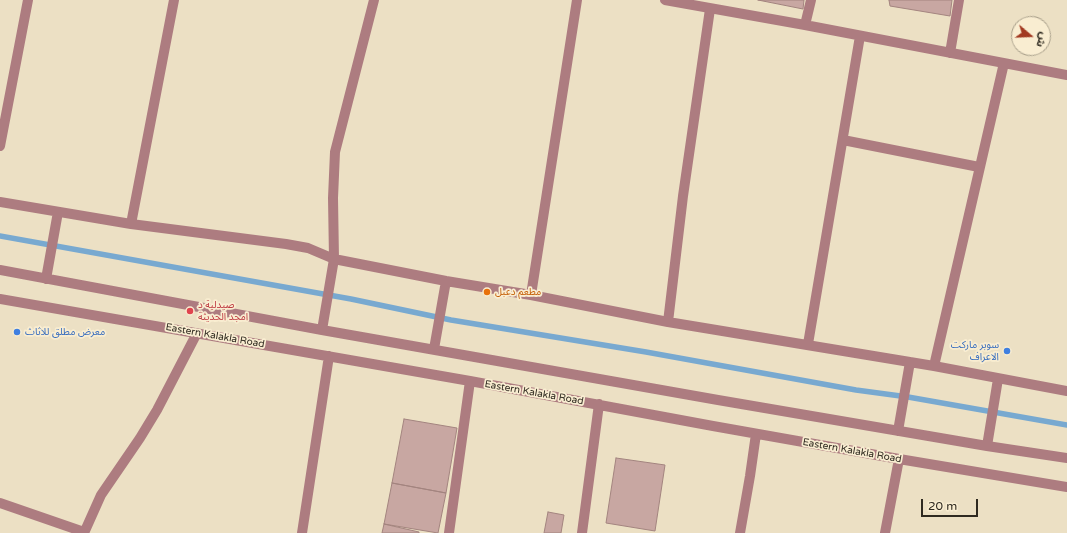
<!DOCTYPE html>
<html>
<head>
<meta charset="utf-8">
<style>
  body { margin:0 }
  #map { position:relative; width:1067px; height:533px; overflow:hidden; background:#ece0c4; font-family:"Varela Round","Noto Sans Arabic",sans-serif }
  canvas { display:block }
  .north { position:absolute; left:1011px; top:16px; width:40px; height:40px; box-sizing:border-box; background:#f9edd1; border:1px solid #a89f8a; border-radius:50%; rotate:109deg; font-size:11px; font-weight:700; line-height:16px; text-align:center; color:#2f2a20 }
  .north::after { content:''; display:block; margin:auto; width:14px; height:18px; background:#a23921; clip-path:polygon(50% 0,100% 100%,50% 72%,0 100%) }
  .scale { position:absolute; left:921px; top:499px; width:57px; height:18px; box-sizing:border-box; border:2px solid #2f2a20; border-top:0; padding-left:5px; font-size:12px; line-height:14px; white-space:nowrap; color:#2f2a20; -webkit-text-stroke:3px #f9edd1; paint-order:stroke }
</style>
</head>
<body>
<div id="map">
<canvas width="1067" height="533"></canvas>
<div class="north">ش</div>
<div class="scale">20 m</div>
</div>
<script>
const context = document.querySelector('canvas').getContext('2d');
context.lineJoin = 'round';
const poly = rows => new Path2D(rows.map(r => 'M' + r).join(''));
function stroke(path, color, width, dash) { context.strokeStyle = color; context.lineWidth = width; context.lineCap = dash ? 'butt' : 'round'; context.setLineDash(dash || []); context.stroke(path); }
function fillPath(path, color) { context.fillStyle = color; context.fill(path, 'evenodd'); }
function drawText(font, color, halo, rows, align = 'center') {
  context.font = font + ' "Varela Round","Noto Sans Arabic",sans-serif'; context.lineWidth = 3.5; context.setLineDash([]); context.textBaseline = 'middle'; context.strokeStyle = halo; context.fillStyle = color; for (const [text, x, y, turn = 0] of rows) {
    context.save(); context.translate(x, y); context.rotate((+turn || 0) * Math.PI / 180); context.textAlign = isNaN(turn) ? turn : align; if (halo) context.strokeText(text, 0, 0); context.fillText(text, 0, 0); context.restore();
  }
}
const stream = poly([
  [0,236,351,299,451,320,646,352,856,390,908,397,1067,425]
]);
const building = poly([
  [758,0,804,0,803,9,758,0],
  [889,0,952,0,950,16,890,6,889,0],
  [404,419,457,428,446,493,392,483,404,419],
  [616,458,665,465,655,531,606,523,616,458],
  [392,483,446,493,438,533,384,524,392,483],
  [548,512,564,515,561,533,544,533,548,512],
  [384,524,419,532,419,533,382,533,384,524]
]);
const minor = poly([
  [665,0,805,25,1067,75],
  [805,25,811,0],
  [950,53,959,0],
  [843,140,979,167],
  [0,146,28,0],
  [0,202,131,224,286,244,308,248,334,259,446,281,531,295,668,322,934,366,1067,391],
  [131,224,174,0],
  [0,270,322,330,718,400,987,446,1067,458],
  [46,279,58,212],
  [531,295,577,0],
  [0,299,470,381,713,426,899,459,1067,487],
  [668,322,683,196,710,9],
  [322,330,334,259,333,198,335,152,374,0],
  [808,344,860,36],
  [434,349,446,281],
  [934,366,1004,63],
  [898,431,910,362],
  [987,446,998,379],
  [0,503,84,532],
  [84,533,101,495,140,438,157,410,197,333],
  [302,533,329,356],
  [449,533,470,381],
  [582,533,599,404],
  [740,533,750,476,756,434],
  [885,533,899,459]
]);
const markers = [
  [487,292,4,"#e8710a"],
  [190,311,4,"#e0444e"],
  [17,332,4,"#3f7fe0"],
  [1007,351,4,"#3f7fe0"]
];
const foodNames = [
  ["مطعم دعبل",495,292]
];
const healthNames = [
  ["صيدلية د",198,305],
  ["امجد الحديثة",198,317]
];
const shopNames = [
  ["معرض مطلق للاثاث",25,332],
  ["سوبر ماركت",999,345,"right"],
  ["الاعراف",999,357,"right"]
];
const streetNames = [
  ["Eastern Kalakla Road",215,336,10],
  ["Eastern Kalakla Road",534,393,10],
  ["Eastern Kalakla Road",852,451,10]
];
stroke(stream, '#78a9d0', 5.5);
fillPath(building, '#c8a7a2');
stroke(building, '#a3847f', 1);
stroke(minor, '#ad7c80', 10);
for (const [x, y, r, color] of markers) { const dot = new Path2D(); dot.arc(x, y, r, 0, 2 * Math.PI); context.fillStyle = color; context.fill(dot); stroke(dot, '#f9edd1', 1.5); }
drawText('10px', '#c56008', '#f9edd1', foodNames, 'left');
drawText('10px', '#be3a42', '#f9edd1', healthNames, 'left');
drawText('10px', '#366cbe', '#f9edd1', shopNames, 'left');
drawText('10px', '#2f2a20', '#f9edd1', streetNames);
</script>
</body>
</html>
